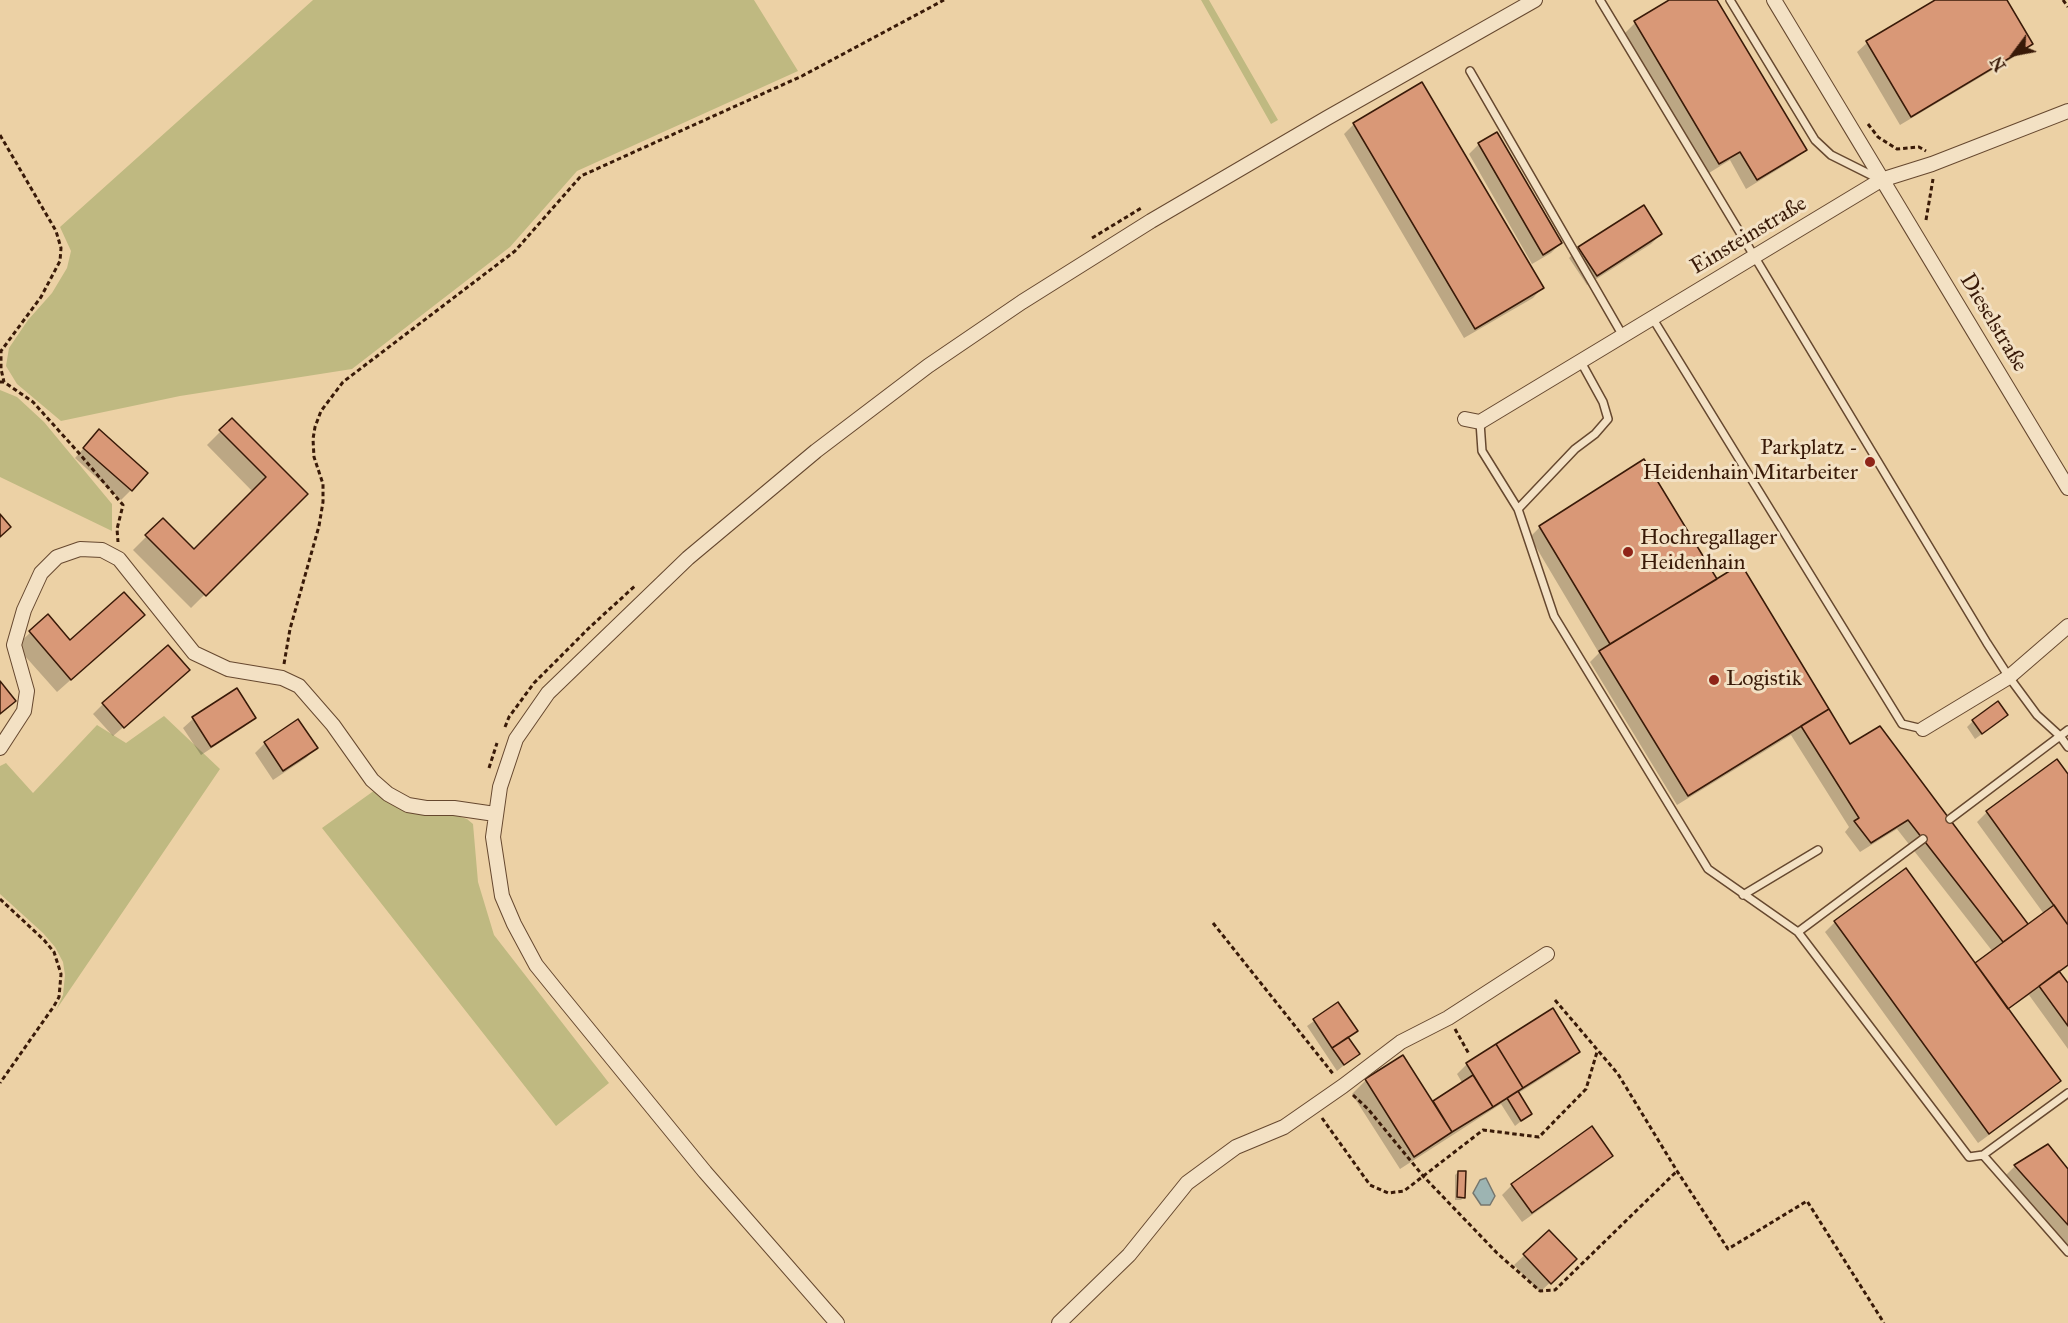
<!DOCTYPE html>
<html>
<head>
<meta charset="utf-8">
<style>
  body { margin:0 }
  #map { position:relative; width:2068px; height:1323px; overflow:hidden; background:#ecd1a5; font-family:"IM FELL Great Primer",serif }
  canvas { display:block }
  .north { position:absolute; left:1984px; top:24px; width:60px; height:60px; -webkit-text-stroke:4px #f3e1c4; paint-order:stroke; rotate:238deg; font-size:16px; font-weight:700; line-height:24px; text-align:center; color:#391a08 }
  .north::after { content:''; display:block; margin:auto; width:21px; height:27px; background:#391a08; clip-path:polygon(50% 0,100% 100%,50% 72%,0 100%) }
</style>
</head>
<body>
<div id="map">
<canvas width="2068" height="1323"></canvas>
<div class="north">N</div>
</div>
<script>
const context = document.querySelector('canvas').getContext('2d');
context.lineJoin = 'round';
function fillPath(path, color) { context.fillStyle = color; context.fill(path, 'evenodd'); }
const poly = rows => new Path2D(rows.map(r => 'M' + r).join(''));
function stroke(path, color, width, dash) { context.strokeStyle = color; context.lineWidth = width; context.lineCap = dash ? 'butt' : 'round'; context.setLineDash(dash || []); context.stroke(path); }
function drawText(font, color, halo, rows, align = 'center') {
  context.font = font + ' "IM FELL Great Primer",serif'; context.lineWidth = 6; context.setLineDash([]); context.textBaseline = 'middle'; context.strokeStyle = halo; context.fillStyle = color; for (const [text, x, y, turn = 0] of rows) {
    context.save(); context.translate(x, y); context.rotate((+turn || 0) * Math.PI / 180); context.textAlign = isNaN(turn) ? turn : align; if (halo) context.strokeText(text, 0, 0); context.fillText(text, 0, 0); context.restore();
  }
}
const green = poly([
  [313,0,754,0,798,71,577,171,510,247,352,369,180,396,61,421,17,384,6,366,9,348,28,320,52,293,67,268,71,251,60,227],
  [1201,0,1209,0,1278,120,1271,124],
  [0,390,17,397,44,422,112,504,112,531,0,477],
  [164,716,220,769,56,1010,63,995,65,975,63,962,55,947,43,933,0,894,0,766,6,763,33,793,97,725,126,743],
  [375,790,467,819,473,824,478,882,494,935,609,1083,556,1126,322,828]
]);
const water = poly([
  [1486,1178,1495,1196,1490,1205,1481,1205,1473,1193,1480,1180,1486,1178]
]);
const shadow = poly([
  [1672,0,1715,0,1805,149,1795,159,1746,189,1730,160,1709,173,1625,33,1635,23],
  [1938,0,2005,0,2031,43,2021,53,1900,125,1857,52,1867,43],
  [1422,84,1542,288,1533,298,1464,338,1344,134,1354,124],
  [1497,134,1561,243,1551,253,1532,264,1469,154,1479,144],
  [1661,234,1651,244,1587,285,1569,258,1579,248],
  [232,420,306,494,191,608,133,550,163,520,194,551,253,492,207,445],
  [90,441,131,490,121,500,75,458],
  [1540,527,1717,581,1849,746,1880,728,2028,926,2044,914,1977,822,1987,812,2057,761,2068,777,2068,966,2058,973,2068,986,2068,1049,2029,995,2007,1010,2059,1081,2049,1091,1978,1143,1825,932,1835,922,1906,870,1974,965,1993,952,1897,829,1860,852,1845,832,1849,827,1791,735,1677,805,1590,662,1599,653,1530,537],
  [47,617,70,642,129,628,57,692,16,646],
  [178,680,113,736,93,714,103,704],
  [254,718,244,727,201,755,183,728,193,719],
  [1973,721,2000,721,1975,739,1967,727],
  [265,743,316,748,306,758,273,780,255,753],
  [1338,1004,1356,1031,1347,1038,1358,1054,1337,1071,1307,1026],
  [1552,1011,1578,1052,1568,1062,1517,1094,1530,1114,1515,1126,1501,1104,1400,1169,1352,1094,1366,1080,1403,1057,1432,1103,1463,1084,1457,1074,1467,1064],
  [1611,1156,1601,1166,1522,1222,1502,1195,1512,1185],
  [2015,1166,2068,1171,2068,1246,2005,1176],
  [1458,1172,1464,1197,1461,1200,1455,1200,1455,1175],
  [1549,1232,1575,1259,1540,1292,1514,1265]
]);
const building = poly([
  [1669,0,1717,0,1807,150,1757,180,1740,152,1719,164,1634,21,1669,0],
  [1935,0,2007,0,2033,44,1911,117,1866,41,1935,0],
  [1422,82,1544,288,1475,329,1353,123,1422,82],
  [1497,132,1562,243,1543,255,1478,143,1497,132],
  [1644,205,1662,234,1597,276,1578,247,1644,205],
  [232,418,308,494,206,596,145,535,163,518,194,549,266,477,219,430,232,418],
  [99,429,148,473,132,491,83,448,99,429],
  [1644,459,1717,579,1610,644,1539,526,1644,459],
  [0,514,11,527,0,537,0,514],
  [1741,564,1829,709,1688,796,1599,651,1741,564],
  [124,592,145,615,71,680,29,631,48,614,70,640,124,592],
  [168,645,190,670,124,728,102,703,168,645],
  [0,681,16,701,0,714,0,681],
  [237,688,256,718,211,747,192,717,237,688],
  [1998,701,2008,715,1982,734,1972,720,1998,701],
  [1829,709,1850,744,1880,726,2028,924,2003,942,1908,820,1871,843,1854,821,1859,818,1801,726,1829,709],
  [298,719,318,748,283,771,264,742,298,719],
  [2057,759,2068,774,2068,925,1986,811,2057,759],
  [1906,868,2061,1081,1989,1134,1834,921,1906,868],
  [2054,905,2068,925,2068,965,2008,1009,1975,963,2054,905],
  [2059,971,2068,983,2068,1026,2039,986,2059,971],
  [1338,1002,1358,1031,1332,1048,1313,1019,1338,1002],
  [1553,1008,1580,1052,1523,1088,1496,1044,1553,1008],
  [1348,1037,1360,1054,1344,1065,1332,1048,1348,1037],
  [1496,1044,1523,1088,1493,1107,1466,1063,1496,1044],
  [1403,1055,1452,1132,1414,1157,1365,1079,1403,1055],
  [1473,1075,1493,1107,1452,1132,1433,1101,1473,1075],
  [1518,1091,1532,1114,1521,1121,1507,1098,1518,1091],
  [1592,1126,1613,1156,1532,1213,1511,1184,1592,1126],
  [2048,1144,2068,1169,2068,1225,2014,1165,2048,1144],
  [1458,1171,1466,1171,1465,1198,1457,1197,1458,1171],
  [1549,1230,1577,1259,1551,1284,1523,1254,1549,1230]
]);
const path = poly([
  [2063,0,2068,7],
  [1868,124,1878,137,1897,149,1919,147,1926,151],
  [0,135,56,231,61,248,60,261,41,297,1,351,1,369,4,382],
  [1926,220,1933,179],
  [1092,238,1143,207],
  [0,382,4,382,33,402,78,452,123,505,117,529,118,542],
  [284,664,290,629,319,526,323,502,323,484,314,457,313,439,315,427,321,411,343,382,515,251,581,176,802,76,944,0],
  [505,727,509,717,534,683,590,627,636,585],
  [489,768,497,743],
  [0,899,44,940,54,952,61,974,59,997,54,1006,0,1083],
  [1213,923,1334,1075],
  [1555,1000,1618,1074,1677,1171,1728,1249,1807,1201,1884,1323],
  [1455,1029,1469,1054],
  [1353,1095,1368,1109,1424,1177,1497,1253,1540,1291,1555,1290,1677,1171],
  [1322,1118,1370,1185,1388,1193,1404,1191,1483,1130,1539,1137,1586,1089,1597,1052]
]);
const lane = poly([
  [1600,0,1987,643,2009,677,2037,715,2060,736,2068,747],
  [1730,0,1815,140,1831,155,1879,179],
  [1470,71,1623,336],
  [1653,319,1902,724,1923,729],
  [1480,422,1482,451,1518,509,1554,616,1708,869,1798,932,1969,1157,1983,1155,2068,1093],
  [1518,509,1575,449,1595,434,1608,419,1603,402,1581,362],
  [1950,819,2068,730],
  [1743,895,1818,850],
  [1798,932,1923,839],
  [1983,1155,2068,1252]
]);
const street = poly([
  [1774,0,2068,488],
  [1465,419,1480,422,1881,180,1932,164,2068,111],
  [1923,729,2009,677,2068,626],
  [0,748,24,711,27,691,14,645,24,610,41,573,57,557,80,549,102,550,119,559,194,653,228,669,282,678,299,686,333,725,372,780,388,794,408,805,426,808,454,808,495,814],
  [837,1323,705,1172,557,991,536,965,514,924,502,896,493,837,500,787,516,739,548,693,688,558,816,451,928,366,1022,302,1151,221,1327,118,1535,0],
  [1059,1323,1129,1255,1187,1183,1236,1147,1284,1127,1343,1086,1401,1042,1448,1018,1547,954]
]);
const markers = [
  [1870,462,6,"#8f2418"],
  [1628,552,6,"#8f2418"],
  [1714,680,6,"#8f2418"]
];
const streetNames = [
  ["Einsteinstraße",1749,236,-31],
  ["Dieselstraße",1993,323,59]
];
const poiNames = [
  ["Parkplatz -",1858,449,"right"],
  ["Heidenhain Mitarbeiter",1858,474,"right"],
  ["Hochregallager",1640,539],
  ["Heidenhain",1640,564],
  ["Logistik",1726,680]
];
fillPath(green, '#bfb981');
fillPath(water, '#9db4b2');
stroke(water, '#75766e', 1.5);
fillPath(shadow, '#0003');
fillPath(building, '#d99877');
stroke(building, '#391a08', 1.5);
stroke(lane, '#66482f', 10);
stroke(street, '#66482f', 16);
stroke(path, '#391a08', 3, [4.5, 3]);
stroke(lane, '#f3e1c4', 7);
stroke(street, '#f3e1c4', 14);
for (const [x, y, r, color] of markers) { const dot = new Path2D(); dot.arc(x, y, r, 0, 2 * Math.PI); context.fillStyle = color; context.fill(dot); stroke(dot, '#f3e1c4', 2); }
drawText('22px', '#391a08', '#f3e1c4', streetNames);
drawText('22px', '#391a08', '#f3e1c4', poiNames, 'left');
</script>
</body>
</html>
